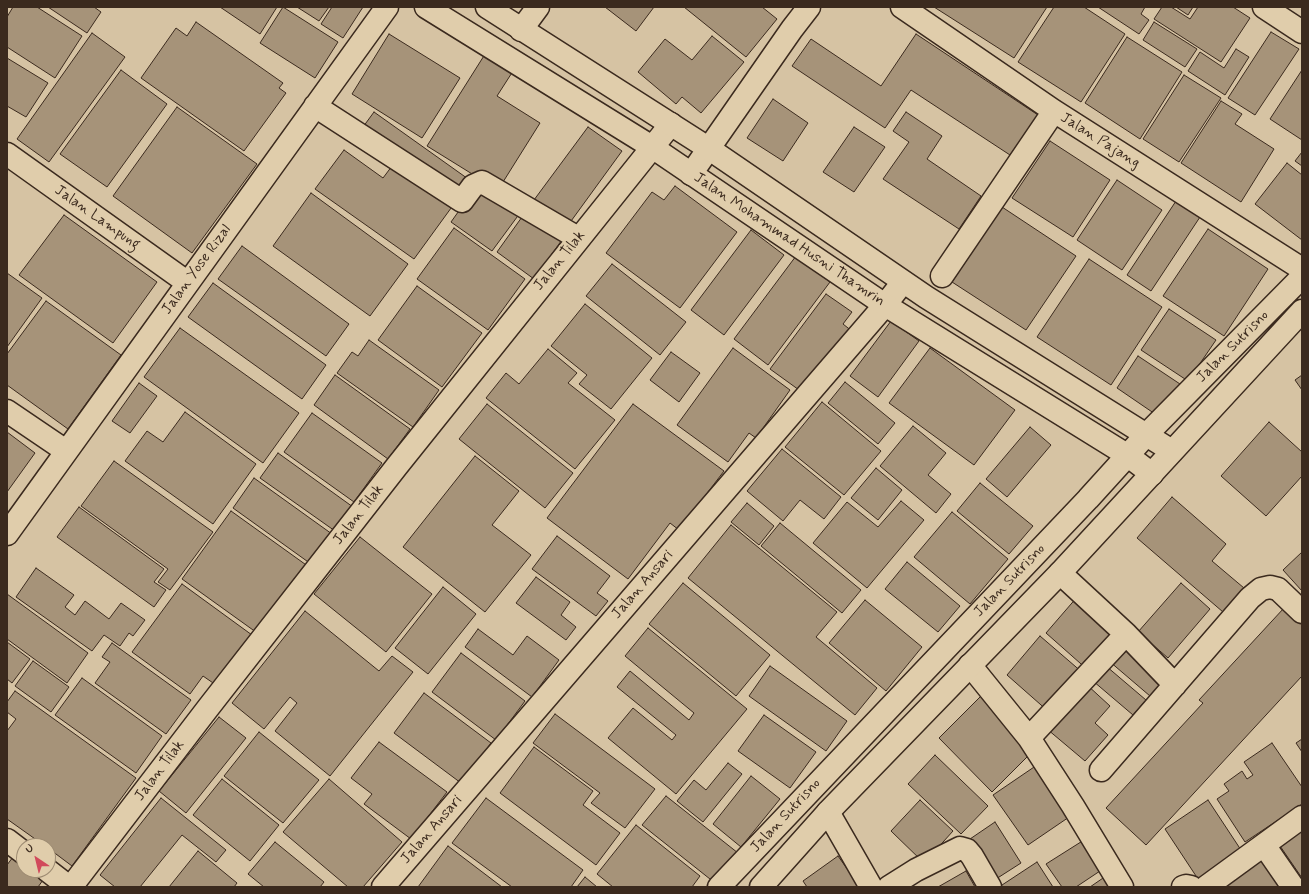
<!DOCTYPE html>
<html>
<head>
<meta charset="utf-8">
<style>
  body { margin:0 }
  #map { position:relative; width:1309px; height:894px; overflow:hidden; background:#d6c3a3; font-family:Mynerve,sans-serif }
  canvas { display:block }
  .frame { position:absolute; inset:0; border:8px solid #3b2a1e; pointer-events:none }
  .north { position:absolute; left:16px; top:838px; width:40px; height:40px; box-sizing:border-box; background:#e0cdab; border:1px solid #9e8c73; border-radius:50%; rotate:325deg; font-size:11px; font-weight:700; line-height:16px; text-align:center; color:#3b2a1e }
  .north::after { content:''; display:block; margin:auto; width:14px; height:18px; background:#d1495b; clip-path:polygon(50% 0,100% 100%,50% 72%,0 100%) }
</style>
</head>
<body>
<div id="map">
<canvas width="1309" height="894"></canvas>
<div class="frame"></div>
<div class="north">U</div>
</div>
<script>
const context = document.querySelector('canvas').getContext('2d');
context.lineJoin = 'round';
function fillPath(path, color) { context.fillStyle = color; context.fill(path, 'evenodd'); }
const poly = rows => new Path2D(rows.map(r => 'M' + r).join(''));
function stroke(path, color, width, dash) { context.strokeStyle = color; context.lineWidth = width; context.lineCap = dash ? 'butt' : 'round'; context.setLineDash(dash || []); context.stroke(path); }
function drawText(font, color, halo, rows, align = 'center') {
  context.font = font + ' Mynerve,sans-serif'; context.lineWidth = 3; context.setLineDash([]); context.textBaseline = 'middle'; context.strokeStyle = halo; context.fillStyle = color; for (const [text, x, y, turn = 0] of rows) {
    context.save(); context.translate(x, y); context.rotate((+turn || 0) * Math.PI / 180); context.textAlign = isNaN(turn) ? turn : align; if (halo) context.strokeText(text, 0, 0); context.fillText(text, 0, 0); context.restore();
  }
}
const building = poly([
  [13,7,37,7,82,36,55,78,7,47,7,17,13,7],
  [48,7,94,7,101,12,87,33,48,7],
  [220,7,277,7,260,34,220,7],
  [283,7,338,42,315,78,260,43,283,7],
  [297,7,329,7,319,21,297,7],
  [332,7,363,7,343,38,321,24,332,7],
  [605,7,654,7,636,31,605,7],
  [684,7,762,7,777,19,746,57,684,7],
  [934,7,1047,7,1014,58,934,7],
  [1054,7,1084,7,1125,34,1081,102,1018,62,1054,7],
  [1098,7,1145,7,1141,14,1149,20,1139,34,1098,7],
  [1162,7,1171,7,1190,19,1198,7,1233,7,1250,18,1221,62,1154,19,1162,7],
  [1176,7,1193,7,1188,15,1176,7],
  [196,22,283,83,279,88,286,93,244,151,141,78,176,28,187,36,196,22],
  [1154,22,1197,49,1185,67,1143,40,1154,22],
  [1271,32,1299,49,1255,115,1228,98,1271,32],
  [92,33,125,57,49,162,17,139,92,33],
  [389,34,460,78,422,138,352,94,389,34],
  [916,34,1038,115,1010,155,911,90,885,128,792,66,811,39,881,86,916,34],
  [712,36,744,62,701,113,682,97,676,104,638,72,665,39,692,60,712,36],
  [1127,37,1182,72,1140,139,1085,103,1127,37],
  [1236,49,1249,57,1225,95,1188,71,1200,52,1224,68,1236,49],
  [487,51,515,68,497,96,540,123,498,190,427,146,487,51],
  [7,58,48,83,26,117,7,106,7,58],
  [121,70,167,104,107,187,60,154,121,70],
  [1302,70,1302,140,1270,119,1302,70],
  [1184,75,1221,98,1179,162,1143,139,1184,75],
  [773,99,808,123,783,161,747,138,773,99],
  [1221,101,1242,114,1235,124,1274,149,1241,202,1181,163,1221,101],
  [177,107,257,164,192,253,113,196,177,107],
  [374,112,471,181,460,196,363,127,374,112],
  [906,112,942,136,927,159,981,196,959,229,883,179,909,142,893,131,906,112],
  [588,127,622,151,566,228,531,204,588,127],
  [854,127,885,147,854,192,823,172,854,127],
  [1050,141,1110,180,1073,237,1012,198,1050,141],
  [344,150,383,178,395,162,454,204,414,259,315,189,344,150],
  [1302,152,1302,166,1295,161,1302,152],
  [1287,163,1302,175,1302,240,1255,204,1287,163],
  [1117,180,1162,210,1122,270,1077,240,1117,180],
  [478,184,520,213,492,251,451,222,478,184],
  [675,186,737,232,680,308,606,253,652,192,664,200,675,186],
  [311,193,408,264,370,316,273,246,311,193],
  [1178,198,1202,214,1151,291,1127,275,1178,198],
  [1002,207,1076,256,1026,330,952,282,1002,207],
  [527,210,564,237,534,279,497,252,527,210],
  [64,215,157,282,113,343,19,275,64,215],
  [454,228,525,279,488,330,417,279,454,228],
  [1208,229,1268,269,1224,336,1163,296,1208,229],
  [751,230,784,255,724,335,691,310,751,230],
  [242,246,349,324,326,356,218,279,242,246],
  [796,256,830,282,768,365,734,339,796,256],
  [1089,259,1162,307,1111,385,1037,337,1089,259],
  [612,264,686,322,660,355,586,296,612,264],
  [7,273,42,298,7,347,7,273],
  [213,283,326,365,302,399,188,317,213,283],
  [417,286,482,333,442,387,378,340,417,286],
  [826,294,852,312,843,324,853,332,806,395,770,369,826,294],
  [46,301,121,355,68,429,7,385,7,354,46,301],
  [585,304,652,358,611,409,579,384,587,375,551,346,585,304],
  [1169,309,1216,340,1188,381,1141,350,1169,309],
  [891,321,919,341,878,397,850,376,891,321],
  [180,328,299,413,263,463,144,377,180,328],
  [369,340,439,390,413,427,337,373,352,352,358,356,369,340],
  [733,348,790,390,756,438,749,433,728,462,677,425,733,348],
  [930,348,1015,410,974,465,889,403,930,348],
  [548,349,577,373,568,383,615,420,575,469,486,398,506,373,519,384,548,349],
  [671,352,700,373,679,402,650,380,671,352],
  [1138,356,1180,384,1158,416,1117,388,1138,356],
  [335,375,410,429,388,459,314,405,335,375],
  [1302,375,1302,390,1295,380,1302,375],
  [845,382,895,423,878,444,828,403,845,382],
  [139,383,157,396,130,433,112,421,139,383],
  [822,402,881,451,844,495,785,447,822,402],
  [487,404,573,473,545,508,459,439,487,404],
  [633,404,724,471,679,530,670,523,628,579,547,518,633,404],
  [185,412,256,464,213,524,125,461,147,431,163,442,185,412],
  [312,413,382,463,354,502,284,452,312,413],
  [1269,422,1302,452,1302,476,1266,516,1221,476,1269,422],
  [913,426,946,453,928,475,951,494,936,513,880,466,913,426],
  [1030,427,1051,445,1007,497,986,479,1030,427],
  [7,432,35,453,7,492,7,432],
  [782,449,841,497,824,519,800,500,783,521,747,491,782,449],
  [278,453,353,507,335,531,260,478,278,453],
  [475,456,519,491,492,525,531,555,485,612,403,547,475,456],
  [114,461,213,532,170,590,158,582,168,569,81,506,114,461],
  [876,468,902,490,878,520,851,498,876,468],
  [254,478,332,534,311,564,233,508,254,478],
  [980,483,1033,526,1009,554,957,511,980,483],
  [1172,497,1226,544,1212,561,1244,588,1223,612,1137,538,1172,497],
  [901,501,924,520,867,588,813,543,847,502,878,527,901,501],
  [747,503,774,526,759,545,731,522,747,503],
  [79,507,164,569,154,582,166,590,154,607,57,537,79,507],
  [231,511,309,567,260,635,182,579,231,511],
  [952,512,1008,559,970,604,914,557,952,512],
  [780,523,861,590,842,613,761,546,780,523],
  [731,525,837,612,816,637,877,688,855,715,688,578,731,525],
  [557,536,610,576,597,593,608,601,596,616,532,569,557,536],
  [360,537,432,594,386,652,314,594,360,537],
  [1302,552,1302,591,1283,570,1302,552],
  [907,562,960,606,938,632,885,589,907,562],
  [36,568,74,595,65,607,75,615,85,601,109,619,121,603,145,620,133,636,129,633,120,646,104,635,92,651,16,597,36,568],
  [536,577,570,602,561,615,576,627,566,640,516,603,536,577],
  [683,583,770,655,736,696,649,624,683,583],
  [1181,583,1210,609,1168,658,1138,632,1181,583],
  [182,584,252,635,216,685,203,676,190,694,132,652,182,584],
  [443,587,476,614,428,674,395,648,443,587],
  [7,594,88,653,67,683,7,639,7,594],
  [1078,596,1121,634,1089,671,1046,633,1078,596],
  [865,600,922,647,886,691,829,643,865,600],
  [1284,608,1302,625,1302,676,1146,845,1106,808,1203,703,1199,700,1284,608],
  [305,611,379,671,392,656,413,672,330,776,275,731,297,703,290,697,264,729,232,703,305,611],
  [648,628,747,709,676,794,608,738,633,708,672,740,676,735,617,687,630,671,689,720,694,713,625,656,648,628],
  [478,629,513,655,527,636,559,660,532,697,465,647,478,629],
  [1040,636,1083,673,1049,712,1007,675,1040,636],
  [7,642,30,659,12,683,7,679,7,642],
  [112,643,191,700,166,734,95,683,110,662,102,657,112,643],
  [1125,643,1166,678,1150,696,1109,661,1125,643],
  [461,653,525,701,496,740,432,692,461,653],
  [33,661,69,687,51,712,15,686,33,661],
  [770,666,847,721,826,751,749,696,770,666],
  [1106,666,1146,700,1133,715,1093,681,1106,666],
  [82,678,162,736,136,773,55,715,82,678],
  [1086,684,1110,706,1095,723,1108,735,1085,761,1047,729,1086,684],
  [15,691,136,778,72,866,48,848,48,846,45,846,7,819,7,731,16,719,7,712,7,702,15,691],
  [424,693,491,743,461,783,394,733,424,693],
  [981,696,1035,749,992,792,939,738,981,696],
  [555,714,655,789,625,828,591,803,600,793,533,743,555,714],
  [764,715,816,752,790,788,738,751,764,715],
  [219,717,246,738,186,813,159,791,219,717],
  [259,732,319,780,283,823,224,776,259,732],
  [1302,739,1302,752,1296,743,1302,739],
  [379,742,447,792,411,839,364,804,372,794,351,778,379,742],
  [1272,743,1302,787,1302,804,1245,842,1217,799,1229,791,1224,784,1242,771,1247,779,1253,775,1244,762,1272,743],
  [534,747,593,791,583,805,620,833,596,865,500,793,534,747],
  [935,755,988,806,961,834,908,784,935,755],
  [728,763,742,774,703,822,677,801,694,780,706,790,728,763],
  [1040,763,1075,813,1028,845,993,795,1040,763],
  [751,776,780,799,741,847,713,824,751,776],
  [222,779,279,825,250,861,193,815,222,779],
  [329,779,402,842,363,887,348,887,283,832,329,779],
  [666,796,738,853,715,883,642,825,666,796],
  [161,798,226,850,216,862,182,835,140,887,115,887,100,875,161,798],
  [486,798,583,870,571,887,512,887,452,843,486,798],
  [920,800,953,831,924,863,891,831,920,800],
  [1208,800,1241,850,1198,879,1165,829,1208,800],
  [995,822,1021,863,996,879,970,839,995,822],
  [636,825,700,876,692,887,613,887,597,874,636,825],
  [1302,827,1302,878,1278,843,1302,827],
  [1084,840,1103,869,1076,887,1062,887,1046,864,1084,840],
  [275,842,324,882,320,887,264,887,248,874,275,842],
  [448,846,502,887,418,887,448,846],
  [198,851,237,883,234,887,169,887,198,851],
  [1263,853,1285,887,1220,887,1263,853],
  [838,856,860,887,807,887,803,881,838,856],
  [13,857,24,865,24,870,30,870,43,880,38,887,7,887,7,865,13,857],
  [1037,862,1053,887,999,887,1037,862],
  [966,871,975,887,938,887,966,871],
  [1106,876,1113,887,1090,887,1106,876],
  [585,877,597,887,577,887,585,877]
]);
const minor = poly([
  [902,7,1054,111,1302,269],
  [1264,7,1302,32],
  [521,30,538,7],
  [315,106,462,201,473,186,482,182,578,238],
  [7,154,188,283],
  [691,174,792,29,809,7],
  [942,276,1054,111],
  [7,411,66,451],
  [7,534,387,7],
  [1060,573,1126,634,1175,685],
  [970,665,1029,738,1073,806,1122,887],
  [1029,738,1126,634],
  [1101,770,1250,598,1261,589,1270,587,1278,589,1302,612],
  [828,812,871,887],
  [7,840,24,853],
  [1264,845,1293,887],
  [47,870,69,887],
  [71,887,208,708,397,466,671,124],
  [383,887,885,305,903,282],
  [889,887,916,870,960,848,967,850,972,856,990,887],
  [1183,887,1186,886,1191,887],
  [1206,887,1302,817]
]);
const secondary = poly([
  [426,7,652,147,885,305,1127,455,1152,474],
  [487,7,708,148,926,297,1172,451]
]);
const primary = poly([
  [719,887,1088,499,1147,434,1302,277],
  [761,887,828,812,1060,573,1302,311]
]);
const streetNames = [
  ["Jalan Pajang",1100,141,32],
  ["Jalan Lampung",97,218,35],
  ["Jalan Mohammad Husni Thamrin",789,240,34],
  ["Jalan Tilak",560,261,-51],
  ["Jalan Yose Rizal",197,270,-54],
  ["Jalan Sutrisno",1233,347,-45],
  ["Jalan Tilak",359,515,-52],
  ["Jalan Sutrisno",1010,581,-46],
  ["Jalan Ansari",643,585,-49],
  ["Jalan Tilak",160,771,-53],
  ["Jalan Sutrisno",786,816,-47],
  ["Jalan Ansari",432,830,-49]
];
fillPath(building, '#a69379');
stroke(building, '#3b2a1e', 1);
stroke(minor, '#3b2a1e', 25);
stroke(secondary, '#3b2a1e', 25);
stroke(primary, '#3b2a1e', 25);
stroke(minor, '#e0cdab', 22);
stroke(secondary, '#e0cdab', 22);
stroke(primary, '#e0cdab', 22);
drawText('15px', '#3b2a1e', '#e0cdab', streetNames);
</script>
</body>
</html>
